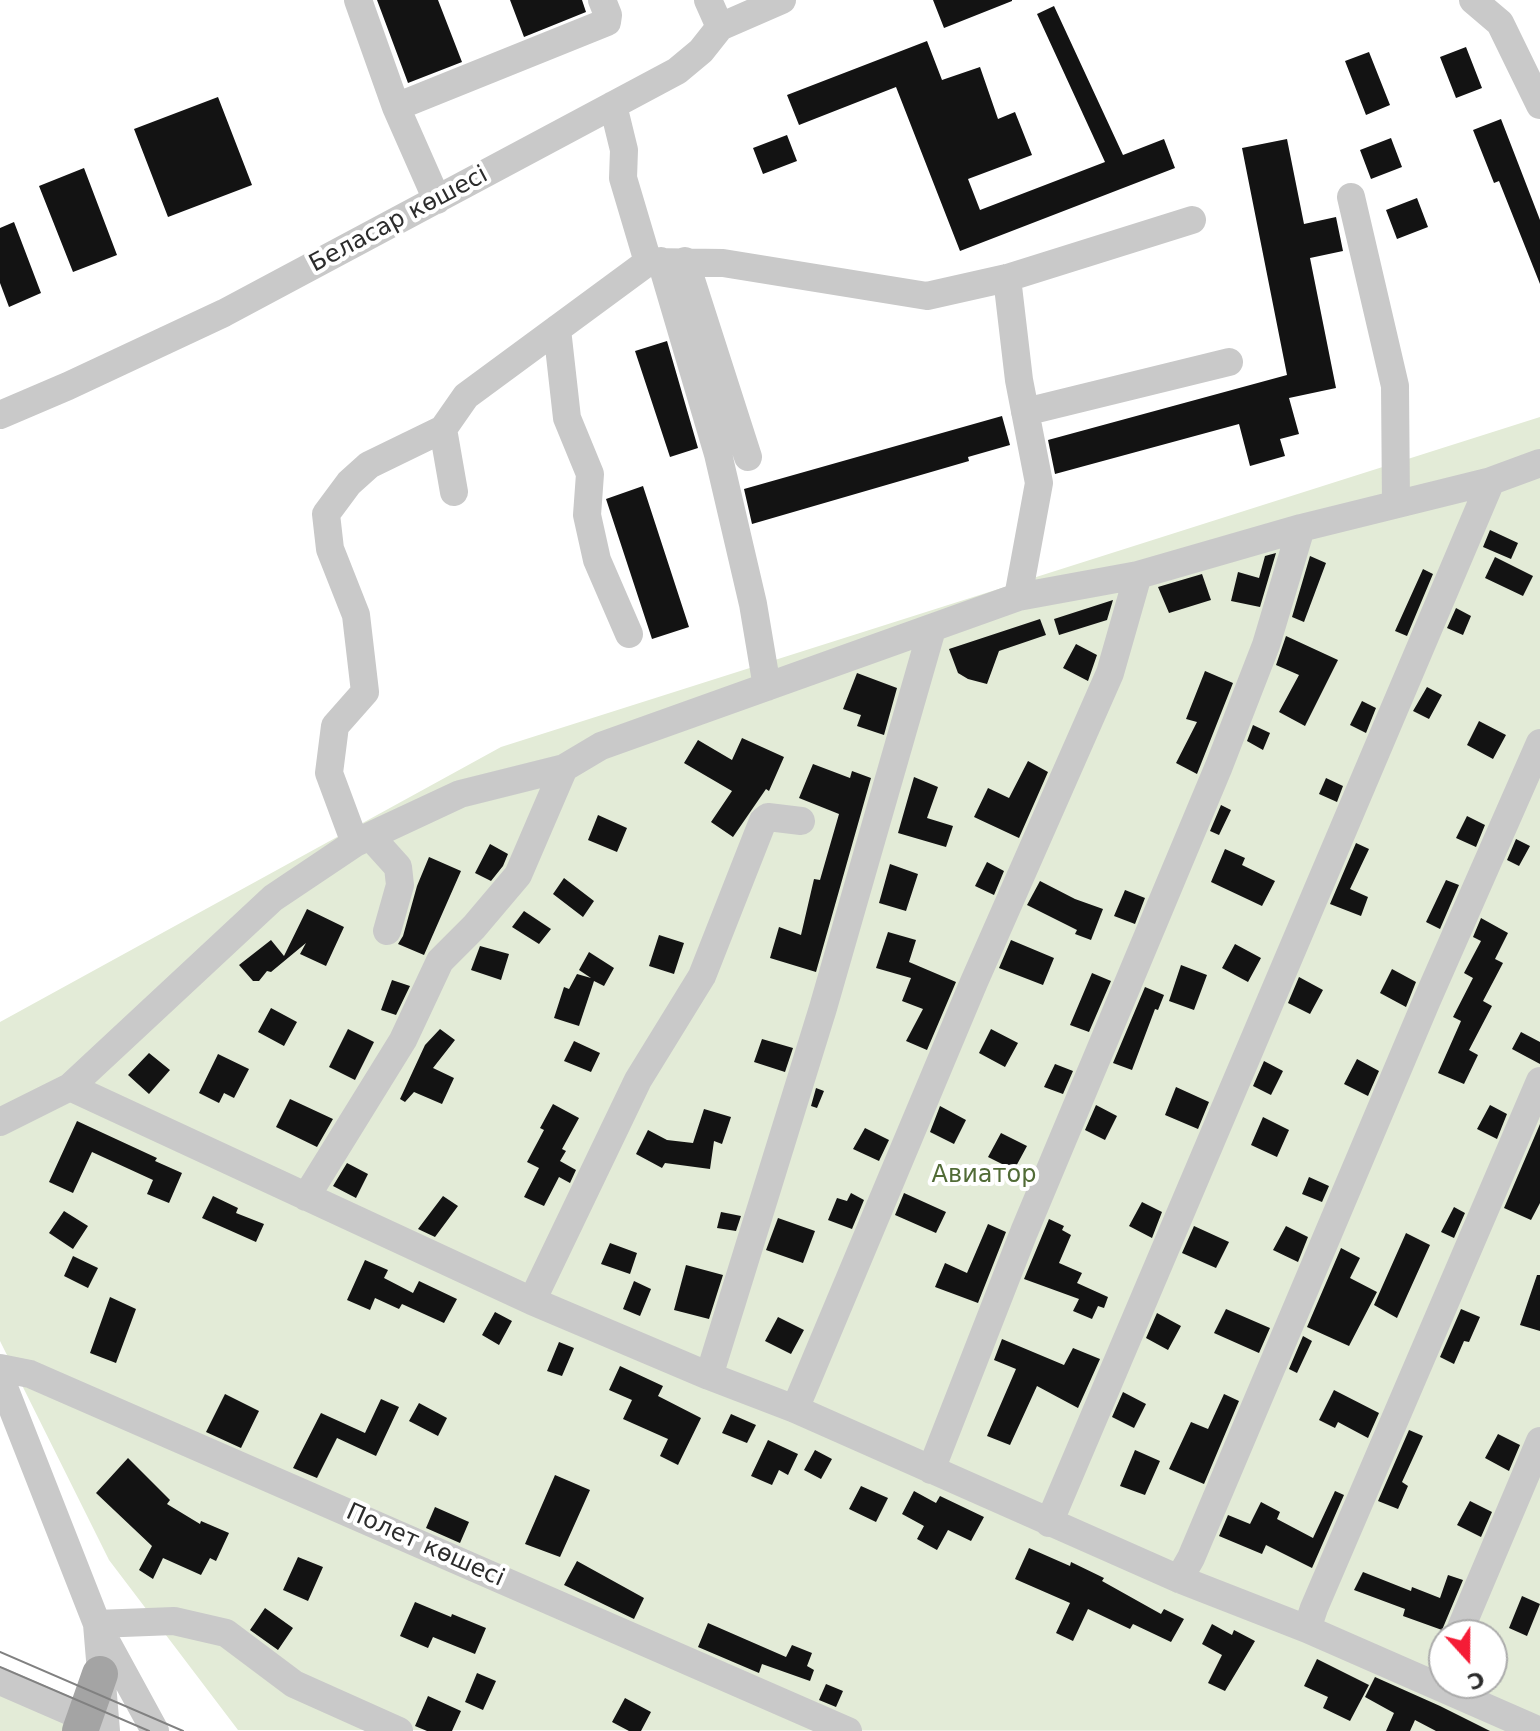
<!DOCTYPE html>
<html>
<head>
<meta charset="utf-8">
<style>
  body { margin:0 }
  #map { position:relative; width:1540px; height:1731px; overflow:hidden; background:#fff; font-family:"DejaVu Sans",sans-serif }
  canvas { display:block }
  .north { position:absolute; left:1428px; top:1619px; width:80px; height:80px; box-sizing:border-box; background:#fff; border:2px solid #ababab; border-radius:50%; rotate:159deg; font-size:22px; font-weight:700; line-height:32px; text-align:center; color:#2c2c2c }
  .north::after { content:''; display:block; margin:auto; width:28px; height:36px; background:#f51c36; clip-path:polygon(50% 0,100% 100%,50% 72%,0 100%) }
</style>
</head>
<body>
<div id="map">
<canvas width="1540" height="1731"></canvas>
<div class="north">С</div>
</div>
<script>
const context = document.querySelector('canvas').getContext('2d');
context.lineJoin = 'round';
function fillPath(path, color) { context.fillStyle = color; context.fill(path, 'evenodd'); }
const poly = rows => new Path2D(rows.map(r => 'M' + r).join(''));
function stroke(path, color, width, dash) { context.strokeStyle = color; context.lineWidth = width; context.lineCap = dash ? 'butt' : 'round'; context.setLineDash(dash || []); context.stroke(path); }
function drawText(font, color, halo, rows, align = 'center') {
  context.font = font + ' "DejaVu Sans",sans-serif'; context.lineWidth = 8; context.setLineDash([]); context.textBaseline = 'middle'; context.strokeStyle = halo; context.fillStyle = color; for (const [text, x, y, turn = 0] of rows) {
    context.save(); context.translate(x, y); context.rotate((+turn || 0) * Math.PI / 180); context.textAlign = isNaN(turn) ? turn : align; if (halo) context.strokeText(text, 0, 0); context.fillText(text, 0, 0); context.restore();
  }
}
const green = poly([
  [1540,417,1540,1731,238,1730,109,1560,0,1341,0,1022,501,747],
  [1444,1635,1492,1635,1492,1683,1444,1683],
  [0,1692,73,1723,66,1731,0,1731]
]);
const building = poly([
  [377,0,438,0,462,62,408,83],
  [510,0,582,0,586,12,524,37],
  [933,0,1012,0,1012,1,944,28],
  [1054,6,1123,155,1164,139,1175,168,960,251,896,87,799,125,787,95,927,41,942,80,980,67,998,119,1015,112,1032,155,968,179,980,210,1105,162,1037,14],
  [1466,47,1482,88,1456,98,1440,57],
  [1369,52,1390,105,1366,115,1345,61],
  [218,97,252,185,168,217,134,129],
  [1501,119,1540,220,1540,284,1499,181,1494,183,1473,130],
  [787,135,797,161,763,174,753,148],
  [1391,138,1402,167,1371,179,1360,150],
  [1287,139,1304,224,1336,217,1343,251,1310,258,1336,388,1289,398,1299,434,1280,439,1285,456,1250,466,1239,424,1055,474,1048,440,1287,375,1242,148],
  [84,168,117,255,73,272,39,186],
  [1417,198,1428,227,1397,239,1386,210],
  [14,222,41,293,9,307,0,283,0,228],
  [667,341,698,448,670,457,635,351],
  [1002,416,1010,445,968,457,969,461,752,524,744,489],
  [643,486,689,627,652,639,606,499],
  [1490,530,1518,543,1511,559,1483,547],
  [1276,553,1260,607,1231,601,1238,572,1259,578,1265,556],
  [1310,556,1326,563,1304,622,1292,617],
  [1495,557,1533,576,1523,596,1485,578],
  [1423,569,1433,574,1407,636,1395,631],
  [1202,574,1211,600,1169,613,1158,587],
  [1113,600,1107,620,1059,635,1054,619],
  [1456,608,1471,616,1463,635,1447,628],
  [1040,619,1046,635,999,651,987,684,968,679,958,673,949,649],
  [1286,636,1338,660,1305,726,1279,712,1299,675,1276,665],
  [1076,644,1097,655,1088,681,1063,668],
  [1205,671,1233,683,1197,774,1176,763,1197,722,1186,719],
  [857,673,897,688,884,735,857,726,861,715,843,709],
  [1427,687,1442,695,1429,719,1413,711],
  [1362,701,1376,708,1366,733,1350,725],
  [1479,721,1506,735,1493,759,1467,745],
  [1253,725,1270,733,1263,750,1247,741],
  [742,738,784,757,769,791,766,789,733,837,711,822,732,791,684,763,698,740,732,760],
  [1028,761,1048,772,1019,838,974,817,988,788,1009,798],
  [813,764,850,778,852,771,871,778,816,972,770,958,779,927,801,935,814,879,820,880,839,814,799,798],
  [914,777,938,787,927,818,953,826,946,847,898,833],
  [1326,778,1343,786,1337,802,1319,794],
  [1221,805,1231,810,1219,835,1210,831],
  [598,815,627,828,617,852,588,840],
  [1467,816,1485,825,1476,847,1456,838],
  [1516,839,1530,846,1519,866,1507,860],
  [1356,843,1369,849,1350,889,1368,897,1361,916,1330,904],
  [490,844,508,854,503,866,491,881,475,873],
  [1225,849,1245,858,1242,865,1275,881,1262,906,1211,882],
  [429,857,461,871,424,955,398,944,403,936,417,886],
  [987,862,1004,871,994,895,975,886],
  [890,864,918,874,906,911,879,903],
  [564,878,594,901,583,917,553,894],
  [1446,880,1459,885,1440,929,1426,922],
  [1040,881,1075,899,1103,909,1091,940,1075,934,1077,930,1027,905],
  [1125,890,1145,898,1135,924,1114,916],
  [307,909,344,927,326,966,300,954,306,943,271,972,267,971,259,981,253,981,239,965,271,940,284,956],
  [524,911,551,929,539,944,512,927],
  [1481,918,1508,933,1495,959,1503,963,1483,1001,1492,1006,1469,1050,1478,1055,1464,1084,1438,1073,1461,1021,1453,1017,1473,978,1464,973,1481,941,1473,937],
  [888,932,916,940,909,962,956,982,927,1050,906,1041,923,1009,902,1001,911,978,876,968],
  [659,935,684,943,674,974,649,966],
  [1011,940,1054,958,1043,985,999,968],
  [1235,944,1261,958,1248,982,1222,968],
  [480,946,509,954,501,980,471,970],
  [589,952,614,968,604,986,594,981,579,1026,554,1018,564,987,569,989,577,974,591,978,579,970],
  [1181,965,1207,975,1194,1010,1169,1001],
  [1392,969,1416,982,1406,1007,1380,993],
  [1092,973,1111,981,1089,1032,1070,1025],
  [1299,977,1323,990,1310,1014,1288,1003],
  [392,980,410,986,396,1015,381,1010],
  [1145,987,1164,995,1158,1010,1155,1009,1132,1070,1113,1063],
  [271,1008,297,1022,284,1046,258,1032],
  [348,1029,374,1042,355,1080,329,1067],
  [440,1029,455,1040,433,1068,454,1078,442,1104,414,1092,405,1102,400,1099,425,1045],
  [991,1029,1018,1043,1005,1067,979,1053],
  [1521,1032,1540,1042,1540,1064,1512,1049],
  [762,1039,793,1048,785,1072,754,1062],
  [574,1041,600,1053,591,1072,564,1061],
  [149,1053,170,1070,149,1094,128,1075],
  [218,1054,249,1069,234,1098,224,1093,219,1103,199,1093],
  [1357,1059,1379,1071,1368,1096,1344,1084],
  [1264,1061,1283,1071,1271,1095,1253,1086],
  [1055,1064,1073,1071,1063,1094,1044,1087],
  [1176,1087,1209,1102,1198,1129,1165,1115],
  [816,1088,824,1091,817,1108,811,1106],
  [290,1099,333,1119,317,1147,276,1127],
  [553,1104,579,1118,562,1149,566,1151,560,1161,576,1170,570,1183,559,1177,544,1206,524,1197,539,1168,527,1162,544,1130,540,1128],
  [1096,1105,1117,1116,1105,1140,1085,1130],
  [1490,1105,1507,1114,1497,1139,1477,1129],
  [940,1106,966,1120,954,1144,930,1132],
  [704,1109,731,1117,722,1144,714,1141,710,1169,665,1163,662,1168,636,1154,648,1130,667,1140,693,1143],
  [1263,1117,1289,1130,1277,1157,1251,1145],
  [77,1121,157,1158,155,1161,182,1173,169,1203,147,1194,153,1180,92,1152,73,1193,49,1182],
  [1540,1124,1540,1203,1531,1220,1504,1208],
  [865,1128,889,1140,879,1161,853,1149],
  [1001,1133,1027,1146,1014,1170,988,1157],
  [347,1163,368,1174,356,1198,333,1186],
  [1309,1177,1329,1186,1322,1202,1302,1194],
  [851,1193,864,1200,852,1229,828,1220,837,1198,847,1201],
  [904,1193,946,1212,936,1233,895,1215],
  [213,1196,238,1208,236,1213,264,1224,256,1242,202,1218],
  [443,1196,458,1206,435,1237,418,1229],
  [1142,1202,1162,1212,1152,1238,1129,1226],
  [1454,1207,1465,1213,1454,1238,1441,1232],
  [64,1211,88,1226,73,1249,49,1233],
  [721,1212,741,1216,736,1231,717,1228],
  [778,1218,815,1231,803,1263,766,1250],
  [1049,1219,1064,1226,1062,1230,1071,1235,1059,1263,1082,1273,1077,1283,1108,1297,1104,1308,1098,1306,1092,1319,1073,1311,1079,1299,1024,1279],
  [988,1224,1006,1232,978,1303,935,1287,945,1263,967,1273],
  [1194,1226,1229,1242,1216,1268,1182,1253],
  [1286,1226,1308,1237,1298,1262,1273,1250],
  [1406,1233,1430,1245,1397,1318,1374,1305],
  [610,1243,637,1253,630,1274,601,1264],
  [1341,1248,1360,1258,1350,1278,1377,1292,1349,1346,1307,1327],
  [73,1256,98,1268,88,1288,64,1276],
  [365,1260,388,1270,384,1278,413,1293,419,1281,457,1299,444,1323,402,1304,399,1309,375,1298,370,1310,347,1300],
  [686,1265,723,1275,709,1319,674,1310],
  [1537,1275,1540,1275,1540,1331,1520,1325],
  [634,1281,651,1289,640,1316,623,1309],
  [110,1297,136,1309,116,1363,90,1353],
  [1226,1309,1270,1328,1259,1353,1214,1333],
  [1461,1309,1480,1317,1469,1342,1464,1341,1454,1364,1440,1357],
  [495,1312,512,1321,499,1345,482,1335],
  [1157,1313,1181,1326,1168,1350,1146,1338],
  [778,1317,804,1330,791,1354,765,1341],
  [1303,1336,1312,1341,1297,1373,1289,1369],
  [1002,1339,1064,1365,1073,1348,1100,1359,1078,1408,1037,1386,1010,1445,987,1436,1016,1369,994,1360],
  [559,1342,574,1348,562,1376,547,1371],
  [620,1366,663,1386,658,1396,701,1418,678,1465,660,1456,668,1439,623,1419,632,1400,609,1390],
  [1334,1390,1379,1413,1368,1438,1338,1422,1335,1428,1319,1420],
  [1123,1392,1146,1404,1134,1428,1112,1417],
  [225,1394,259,1411,241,1448,206,1432],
  [1224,1394,1239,1401,1204,1484,1169,1469,1191,1422,1208,1429],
  [381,1399,399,1407,376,1456,337,1438,317,1478,293,1468,321,1413,365,1433],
  [419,1403,447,1418,438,1436,409,1421],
  [731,1414,756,1425,747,1443,722,1433],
  [1409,1430,1423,1436,1402,1482,1408,1486,1398,1509,1378,1501],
  [1498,1434,1520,1445,1509,1471,1485,1458],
  [768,1440,798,1454,788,1475,779,1470,772,1485,751,1476],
  [815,1450,832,1459,821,1479,804,1470],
  [1135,1450,1160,1461,1145,1495,1120,1486],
  [128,1458,170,1500,167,1504,200,1524,201,1521,229,1533,216,1561,210,1558,201,1575,163,1558,153,1579,139,1570,152,1546,96,1493],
  [555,1475,590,1490,560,1557,525,1544],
  [861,1486,888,1498,876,1522,849,1509],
  [914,1491,936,1503,940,1496,984,1517,971,1541,948,1530,937,1550,917,1539,924,1526,902,1514],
  [1335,1491,1344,1495,1312,1568,1266,1545,1262,1554,1219,1536,1228,1515,1250,1524,1261,1502,1280,1512,1277,1519,1313,1538],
  [1470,1501,1492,1512,1481,1537,1457,1525],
  [435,1507,469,1522,460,1543,426,1528],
  [1029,1548,1070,1566,1071,1562,1104,1578,1102,1581,1161,1614,1164,1609,1184,1619,1171,1642,1133,1624,1130,1629,1088,1609,1073,1641,1056,1633,1070,1603,1015,1579],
  [298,1557,323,1567,308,1601,283,1590],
  [577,1561,644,1598,634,1619,564,1585],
  [1363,1572,1411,1591,1412,1587,1440,1598,1448,1575,1463,1580,1442,1630,1403,1616,1405,1609,1354,1590],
  [1522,1596,1540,1604,1527,1636,1509,1628],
  [415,1602,451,1617,452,1614,486,1628,475,1654,433,1637,428,1648,400,1636],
  [265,1608,293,1628,278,1650,250,1630],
  [708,1623,786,1657,792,1645,812,1653,807,1666,814,1670,810,1681,762,1664,759,1673,698,1647],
  [1212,1624,1232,1635,1234,1630,1255,1641,1225,1691,1208,1683,1222,1655,1202,1644],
  [1317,1659,1369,1685,1350,1721,1323,1708,1328,1697,1304,1686],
  [477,1673,496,1681,483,1710,465,1702],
  [1375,1677,1440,1706,1490,1731,1436,1731,1415,1720,1410,1731,1386,1731,1394,1713,1365,1697],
  [826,1684,843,1691,836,1707,819,1700],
  [428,1696,461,1711,452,1731,427,1731,415,1726],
  [625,1698,651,1712,641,1731,629,1731,612,1722]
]);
const minor = poly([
  [358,0,396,107,437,200],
  [708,0,720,27],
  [1473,0,1500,23,1540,105],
  [396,107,607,22,608,15,602,0],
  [1351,197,1395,386,1396,504],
  [661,261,718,454,753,604,767,687],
  [685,261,748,457],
  [648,262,723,263,927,296,1007,278,1192,220],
  [1007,278,1019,380,1039,483,1018,597],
  [557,329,567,418,590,474,587,515,597,560,629,634],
  [1025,412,1229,362],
  [0,415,68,386,224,313,677,71,701,51,720,27,782,0],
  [454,492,443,429,466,396,648,262,623,178,624,150,613,105],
  [370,836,398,867,400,885,387,931],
  [355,843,329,773,335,726,365,692,356,615,330,549,326,514,349,483,369,465,443,429],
  [70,1087,532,1301,709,1376,795,1409,1179,1579,1307,1629,1540,1731],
  [0,1122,70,1087,273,898,355,843,460,794,564,768,601,746,1018,597,1138,575,1301,528,1491,481,1540,463],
  [306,1197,403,1040,440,961,474,927,518,875,564,768],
  [532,1301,638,1080,702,976,763,821,768,817,801,821],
  [0,1368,30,1374,848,1731],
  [709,1376,823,1008,932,629],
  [0,1377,97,1624,106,1731],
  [795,1409,974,982,1110,673,1138,575],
  [931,1470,1024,1232,1219,766,1266,645,1301,528],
  [1049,1523,1491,481],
  [1179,1579,1191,1558,1427,1000,1540,743],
  [97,1624,174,1621,226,1633,294,1684,399,1731],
  [1307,1629,1314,1608,1540,1081],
  [101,1632,155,1731],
  [1458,1635,1540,1441],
  [0,1681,85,1718]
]);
const major = poly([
  [80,1731,100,1674]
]);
const tram = poly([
  [0,1652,183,1731],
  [0,1667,149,1731]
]);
const streetNames = [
  ["Беласар көшесі",399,220,-28],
  ["Полет көшесі",425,1546,24]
];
const parkNames = [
  ["Авиатор",984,1176]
];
fillPath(green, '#e3ebd7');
fillPath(building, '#131313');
stroke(minor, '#c9c9c9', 28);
stroke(major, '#a4a4a4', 36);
stroke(tram, '#818181', 2);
drawText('24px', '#2c2c2c', '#fff', streetNames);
drawText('24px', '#516b36', '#fff', parkNames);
</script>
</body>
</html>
